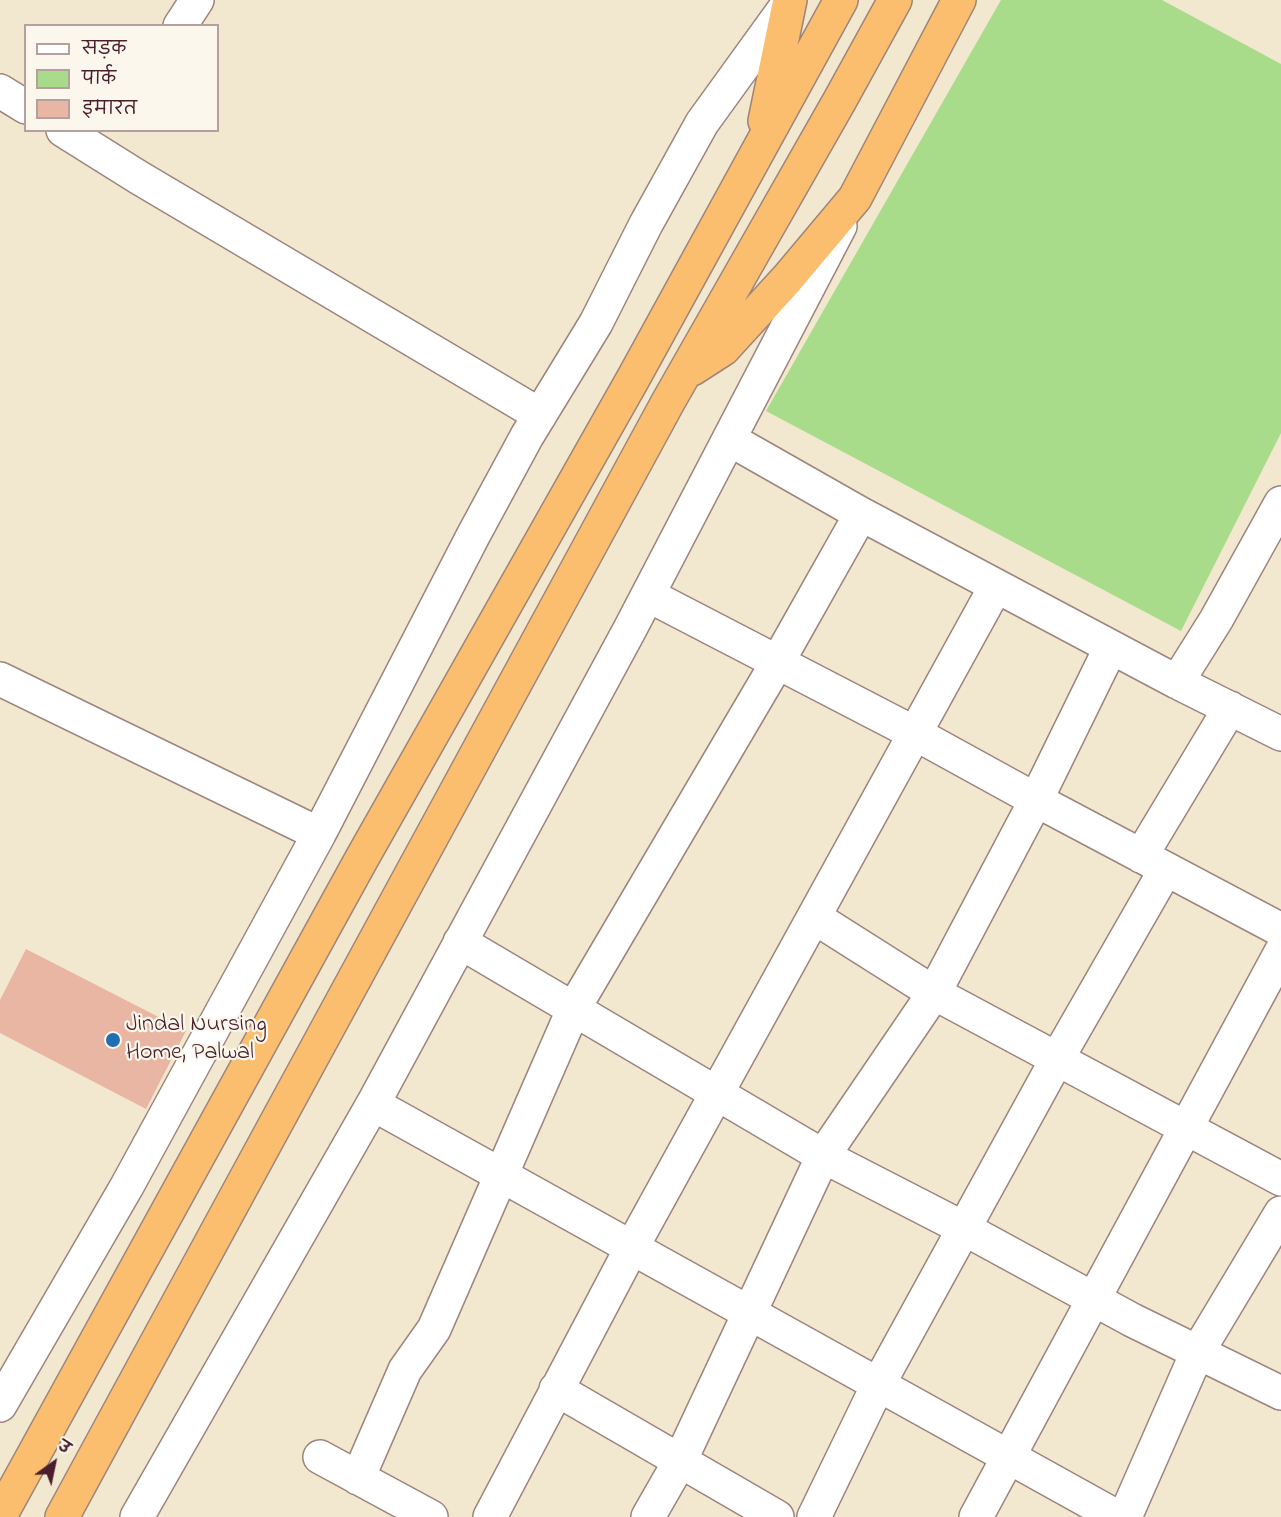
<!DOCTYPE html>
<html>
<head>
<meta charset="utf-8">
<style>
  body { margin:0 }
  #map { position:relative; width:1281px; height:1517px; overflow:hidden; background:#f2e8cf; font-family:"Indie Flower","Playpen Sans Deva",sans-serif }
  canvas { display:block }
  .legend { position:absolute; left:24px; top:24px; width:195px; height:108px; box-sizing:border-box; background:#fbf7ec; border:2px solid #b4a19f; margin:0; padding:8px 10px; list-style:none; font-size:18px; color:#4a1f2b }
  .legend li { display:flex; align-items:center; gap:12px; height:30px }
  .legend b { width:30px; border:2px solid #b4a19f }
  .north { position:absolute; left:24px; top:1433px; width:60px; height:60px; -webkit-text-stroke:4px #fbf7ec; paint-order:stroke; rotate:33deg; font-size:16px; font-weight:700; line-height:24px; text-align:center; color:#4a1f2b }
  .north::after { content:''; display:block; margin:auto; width:21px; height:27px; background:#4a1f2b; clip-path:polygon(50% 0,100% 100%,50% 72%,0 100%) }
</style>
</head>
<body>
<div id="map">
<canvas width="1281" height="1517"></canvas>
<ul class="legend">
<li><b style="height:8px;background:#fff"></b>सड़क</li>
<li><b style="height:16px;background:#a8db8a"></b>पार्क</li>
<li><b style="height:16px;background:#e9b6a3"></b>इमारत</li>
</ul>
<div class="north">उ</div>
</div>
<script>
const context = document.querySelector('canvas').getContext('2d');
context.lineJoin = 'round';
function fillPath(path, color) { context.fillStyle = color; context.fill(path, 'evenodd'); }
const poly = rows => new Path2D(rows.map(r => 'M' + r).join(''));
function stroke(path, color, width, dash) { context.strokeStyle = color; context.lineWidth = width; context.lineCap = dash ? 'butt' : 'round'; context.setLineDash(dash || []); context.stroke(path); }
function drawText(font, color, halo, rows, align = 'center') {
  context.font = font + ' "Indie Flower",sans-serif'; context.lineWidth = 4.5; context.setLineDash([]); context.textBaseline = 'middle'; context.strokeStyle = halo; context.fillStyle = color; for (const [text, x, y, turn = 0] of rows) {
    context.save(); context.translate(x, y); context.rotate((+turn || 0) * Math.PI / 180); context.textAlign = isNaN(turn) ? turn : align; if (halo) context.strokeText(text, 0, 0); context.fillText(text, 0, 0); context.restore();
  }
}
const green = poly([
  [1001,0,1162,0,1281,64,1281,433,1181,631,766,411]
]);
const building = poly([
  [26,949,186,1031,146,1109,0,1033,0,1000]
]);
const minor = poly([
  [180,26,197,0],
  [0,91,26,107],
  [63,130,138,177,540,415],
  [729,439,861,514,1177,682,1281,734],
  [648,595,916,734,1036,800,1111,647],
  [0,679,319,834],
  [1177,682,1216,620,1281,503],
  [1141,856,1230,708],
  [1281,930,1036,800,934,993,1281,1179],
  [460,942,823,1156,963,1228,1132,1320,1281,1393],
  [373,1104,1117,1517],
  [556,1389,777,1517],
  [0,1405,127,1186,319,834,474,534,527,436,596,323,646,224,702,123,788,4],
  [320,1457,431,1517],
  [358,1478,405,1370,434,1329,574,1008,777,663,861,514],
  [137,1517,373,1104,630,629,840,226],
  [490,1517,631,1249,996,586],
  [648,1517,680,1461,823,1156,934,993,814,917],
  [814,1517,878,1385,1057,1059,1166,869],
  [976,1517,1281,952],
  [1125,1517,1197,1353,1281,1213]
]);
const highway = poly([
  [765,121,790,0],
  [692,369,723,349,787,279,855,198,959,0],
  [0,1516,361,860,634,377,841,0],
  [62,1517,668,402,840,100,895,0]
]);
const markers = [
  [113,1040,8,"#1f6fb2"]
];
const poiNames = [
  ["Jindal Nursing",126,1026],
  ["Home, Palwal",126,1054]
];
fillPath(green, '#a8db8a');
fillPath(building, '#e9b6a3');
stroke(minor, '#9e847d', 36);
stroke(highway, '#9e847d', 36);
stroke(minor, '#fff', 33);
stroke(highway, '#fabe6e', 33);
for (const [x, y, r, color] of markers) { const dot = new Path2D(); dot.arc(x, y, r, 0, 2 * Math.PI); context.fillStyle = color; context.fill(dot); stroke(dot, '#fbf7ec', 2); }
drawText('24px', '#4a1f2b', '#fbf7ec', poiNames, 'left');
</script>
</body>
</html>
